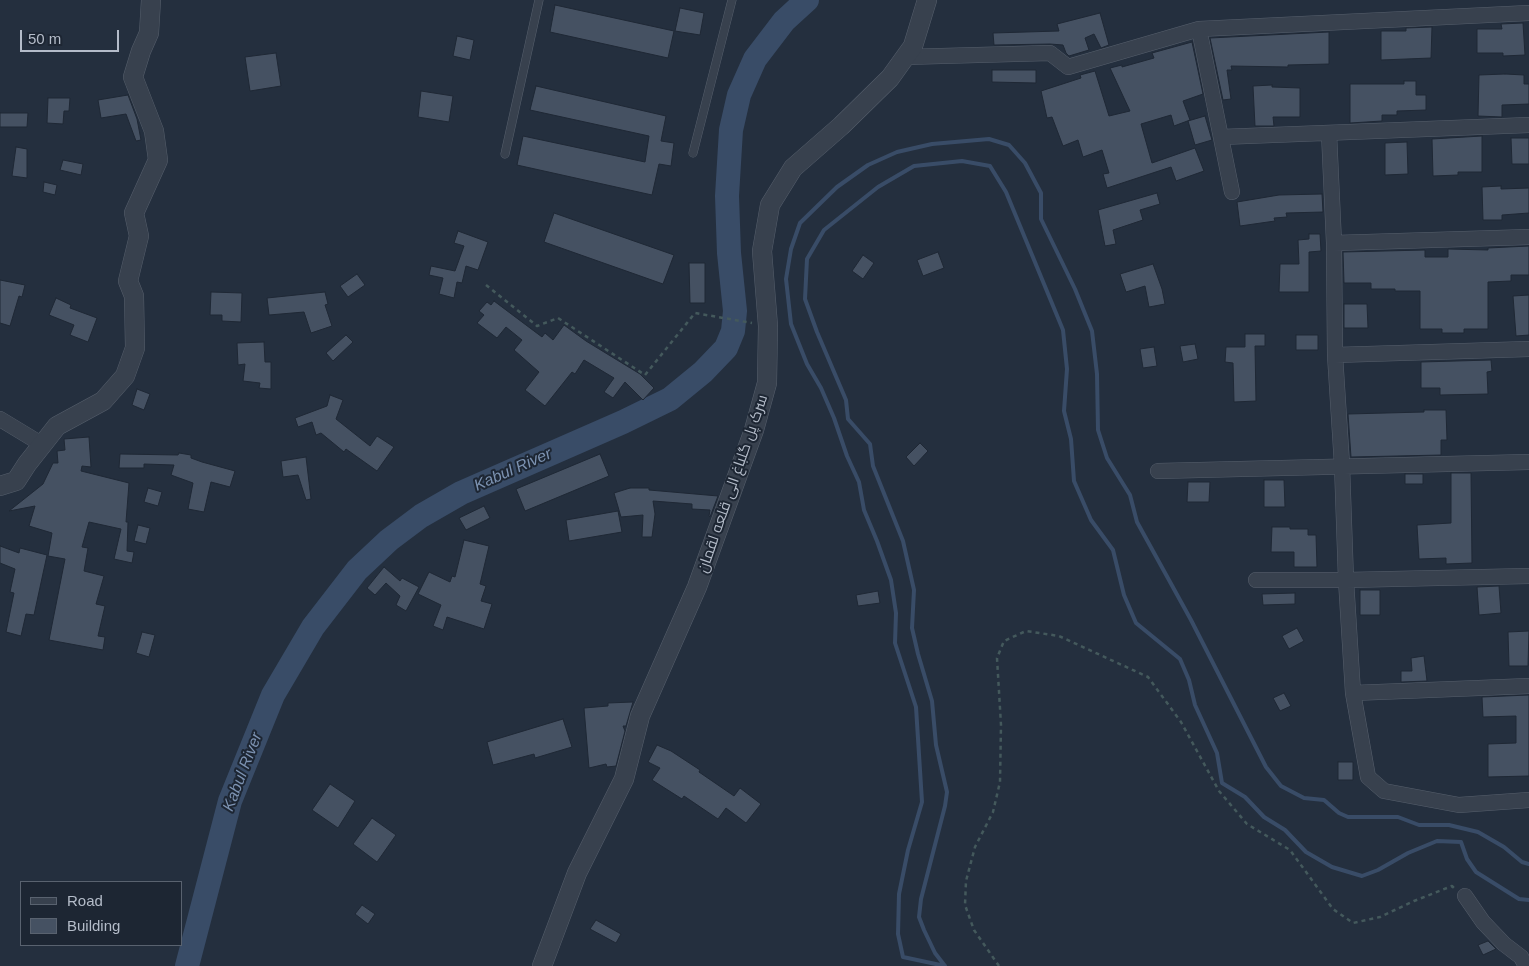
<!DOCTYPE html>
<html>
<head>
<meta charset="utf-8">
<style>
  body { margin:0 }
  #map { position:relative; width:1529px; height:966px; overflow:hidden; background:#242f3e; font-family:Arial,sans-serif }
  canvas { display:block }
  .legend { position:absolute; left:20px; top:881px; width:162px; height:65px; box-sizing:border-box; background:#1d2633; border:1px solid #59626f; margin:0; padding:6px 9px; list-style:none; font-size:15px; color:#b4bcc9 }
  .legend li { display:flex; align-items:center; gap:10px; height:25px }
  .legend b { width:25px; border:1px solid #59626f }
  .scale { position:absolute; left:20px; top:30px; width:99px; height:22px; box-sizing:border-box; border:2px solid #b4bcc9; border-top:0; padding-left:6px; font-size:15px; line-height:18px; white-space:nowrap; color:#b4bcc9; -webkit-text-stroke:4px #1d2633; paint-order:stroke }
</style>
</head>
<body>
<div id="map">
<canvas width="1529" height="966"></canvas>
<ul class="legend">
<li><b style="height:6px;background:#38414e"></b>Road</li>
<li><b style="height:14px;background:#455162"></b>Building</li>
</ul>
<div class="scale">50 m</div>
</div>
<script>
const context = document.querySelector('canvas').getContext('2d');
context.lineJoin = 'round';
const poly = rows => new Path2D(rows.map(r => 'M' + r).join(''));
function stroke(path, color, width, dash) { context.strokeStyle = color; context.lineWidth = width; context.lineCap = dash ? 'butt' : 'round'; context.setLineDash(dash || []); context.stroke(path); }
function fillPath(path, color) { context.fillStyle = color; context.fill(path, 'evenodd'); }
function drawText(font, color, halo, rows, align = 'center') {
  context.font = font + ' Arial,Cairo,sans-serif'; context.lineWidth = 4; context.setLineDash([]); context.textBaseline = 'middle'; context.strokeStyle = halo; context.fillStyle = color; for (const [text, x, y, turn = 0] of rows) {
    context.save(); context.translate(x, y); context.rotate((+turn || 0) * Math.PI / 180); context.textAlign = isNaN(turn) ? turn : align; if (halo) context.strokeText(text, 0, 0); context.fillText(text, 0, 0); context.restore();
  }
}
const stream = poly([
  [945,966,903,957,898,934,899,894,908,850,922,802,916,707,895,643,896,613,891,580,877,541,864,510,859,482,847,456,834,418,821,388,807,364,791,324,786,279,791,249,800,223,837,187,868,165,897,152,932,144,989,139,1009,145,1025,163,1041,193,1041,219,1075,289,1092,331,1097,374,1098,430,1107,458,1130,495,1137,522,1191,620,1266,767,1281,786,1304,798,1324,800,1339,813,1348,817,1398,817,1419,825,1449,825,1478,832,1504,847,1522,862,1529,864],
  [945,966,935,953,924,930,919,917,921,899,945,806,947,792,936,745,932,701,918,654,912,628,914,590,903,541,873,466,870,444,848,419,846,400,817,332,805,299,807,259,824,230,878,187,914,166,962,161,990,166,1006,192,1063,330,1067,369,1064,411,1071,439,1074,481,1091,520,1113,550,1124,595,1136,623,1180,659,1189,680,1195,705,1217,753,1222,783,1245,797,1264,817,1285,830,1306,852,1332,867,1362,876,1378,870,1408,853,1437,841,1461,842,1467,859,1476,872,1519,899,1529,900]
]);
const river = poly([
  [187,966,230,801,273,695,313,627,357,570,389,540,421,516,461,493,623,422,670,399,703,372,726,348,733,331,735,311,729,253,727,196,731,130,739,95,755,59,784,21,807,0]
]);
const building = poly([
  [555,5,674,31,668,58,550,32,555,5],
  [680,8,704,13,700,35,675,31,680,8],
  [1100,13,1109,45,1101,48,1094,34,1085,38,1089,50,1069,56,1066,53,1063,45,1050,44,994,45,993,33,1059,31,1057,24,1100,13],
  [1523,23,1525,55,1503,56,1503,53,1477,53,1477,29,1502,29,1501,24,1523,23],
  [1432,27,1431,58,1381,60,1381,31,1406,31,1406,28,1432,27],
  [1329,32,1329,64,1288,65,1288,67,1231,66,1232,70,1227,70,1231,99,1223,100,1210,38,1329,32],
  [457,36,474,40,470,60,453,56,457,36],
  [1192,42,1203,94,1183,101,1190,120,1174,126,1171,115,1141,124,1152,163,1195,148,1204,171,1176,181,1171,167,1107,188,1103,174,1109,173,1102,150,1083,157,1078,140,1063,146,1052,117,1047,118,1041,91,1081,78,1080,75,1095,71,1109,116,1130,111,1110,68,1122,65,1122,67,1154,58,1152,53,1192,42],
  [276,53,281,86,250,91,245,57,276,53],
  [992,70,1036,70,1036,83,992,82,992,70],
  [1505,74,1524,75,1524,84,1529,84,1529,104,1502,105,1502,117,1478,116,1479,75,1505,74],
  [1404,81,1416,81,1416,95,1426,95,1426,110,1397,111,1397,115,1382,115,1382,121,1350,123,1350,84,1404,84,1404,81],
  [1272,85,1272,87,1300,88,1300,117,1273,117,1274,126,1255,126,1253,86,1272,85],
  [536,86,666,116,661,141,674,143,671,166,659,164,652,195,517,165,523,136,645,162,649,136,530,110,536,86],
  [421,91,453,96,449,122,418,117,421,91],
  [128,95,137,119,141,140,136,141,126,114,101,118,98,100,128,95],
  [48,98,70,98,69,111,64,111,63,124,47,123,48,98],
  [0,113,28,113,27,127,0,127,0,113],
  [1205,116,1212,140,1195,145,1188,121,1205,116],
  [1482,136,1482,172,1458,172,1458,175,1433,176,1432,139,1482,136],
  [1511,138,1529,138,1529,164,1512,164,1511,138],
  [1407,142,1408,174,1385,175,1385,143,1407,142],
  [16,147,27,149,27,178,12,176,16,147],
  [63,160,83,164,81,175,60,170,63,160],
  [44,182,57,185,55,195,43,192,44,182],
  [1501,186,1501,189,1529,188,1529,213,1502,215,1502,220,1483,220,1482,187,1501,186],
  [1157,193,1160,204,1140,210,1143,220,1113,230,1116,244,1105,246,1098,210,1157,193],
  [1322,194,1323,212,1286,213,1287,217,1274,218,1275,221,1240,226,1237,202,1279,195,1322,194],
  [554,213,674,255,663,284,544,242,554,213],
  [458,231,488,242,478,270,466,266,462,283,457,282,454,298,439,294,443,278,429,275,431,266,455,271,464,246,454,243,458,231],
  [1309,234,1320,234,1321,251,1309,252,1309,292,1279,292,1280,264,1299,264,1298,240,1309,239,1309,234],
  [1529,246,1529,275,1511,275,1511,281,1488,282,1488,329,1464,329,1464,333,1442,333,1442,329,1420,329,1420,291,1395,291,1395,289,1371,289,1371,283,1344,283,1343,252,1425,250,1425,257,1448,257,1448,249,1488,250,1488,248,1529,246],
  [938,252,944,268,923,276,917,260,938,252],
  [863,255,874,263,863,279,852,271,863,255],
  [689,263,705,263,705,303,690,303,689,263],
  [1153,264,1162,289,1165,304,1149,307,1145,286,1126,292,1120,274,1153,264],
  [357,274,365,285,348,297,340,286,357,274],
  [0,280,25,285,22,297,19,296,10,326,0,323,0,280],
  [211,292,242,293,241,322,222,321,222,315,210,315,211,292],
  [325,292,328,304,325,305,332,326,311,333,304,312,269,315,267,298,325,292],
  [1529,295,1529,335,1516,336,1513,296,1529,295],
  [56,298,71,305,70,308,97,318,88,342,70,335,74,325,49,315,56,298],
  [494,301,542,337,545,333,553,340,564,325,586,341,640,374,654,388,643,400,625,382,613,398,604,392,614,378,584,360,575,374,572,372,545,406,525,390,539,372,514,350,522,340,506,327,497,338,477,323,484,315,479,311,487,302,491,305,494,301],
  [1344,304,1367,304,1368,328,1344,328,1344,304],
  [1245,334,1265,334,1265,346,1255,346,1256,401,1234,402,1233,363,1225,362,1226,347,1245,347,1245,334],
  [346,335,353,342,333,361,326,353,346,335],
  [1296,335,1318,335,1318,350,1296,350,1296,335],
  [264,342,265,362,271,362,271,389,259,388,260,383,243,381,245,364,238,365,237,343,264,342],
  [1195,344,1198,359,1183,362,1180,346,1195,344],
  [1154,347,1157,366,1143,368,1140,349,1154,347],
  [1491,360,1492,371,1487,372,1488,394,1440,395,1440,388,1421,388,1421,362,1491,360],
  [137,389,150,394,144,410,132,405,137,389],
  [330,395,343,400,336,419,370,446,377,436,394,447,377,471,346,449,344,452,321,433,316,435,312,422,298,427,295,418,327,406,330,395],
  [1424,410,1446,410,1447,440,1441,440,1441,455,1351,457,1348,414,1424,412,1424,410],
  [89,437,91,467,82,466,81,471,129,483,126,522,128,522,127,551,134,552,132,563,114,559,121,529,89,522,82,547,88,548,84,571,104,576,96,604,105,606,98,636,105,637,103,650,49,640,65,559,48,556,52,533,29,526,35,506,9,511,43,484,53,463,58,463,57,451,65,450,64,439,89,437],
  [920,443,928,451,914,466,906,457,920,443],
  [179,453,191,455,191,458,202,462,235,471,230,487,211,482,204,512,188,509,193,483,171,475,174,465,144,464,144,468,119,468,120,454,178,455,179,453],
  [600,454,609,476,525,511,516,489,600,454],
  [306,457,311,499,306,500,298,475,283,477,281,461,306,457],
  [1451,473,1471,473,1472,563,1446,564,1446,558,1419,559,1417,525,1451,523,1451,473],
  [1405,474,1423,474,1423,484,1405,484,1405,474],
  [1264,480,1284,480,1285,507,1264,507,1264,480],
  [1188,482,1210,482,1209,502,1187,502,1188,482],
  [148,488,162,492,158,506,144,502,148,488],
  [630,488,649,488,649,490,718,496,710,517,709,516,710,510,692,509,692,504,653,501,655,514,652,537,642,537,643,515,621,517,614,493,630,488],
  [484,506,490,518,466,530,459,518,484,506],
  [618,511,622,532,569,541,566,520,618,511],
  [138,525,150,528,146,544,134,541,138,525],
  [1272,527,1290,527,1290,529,1308,529,1308,535,1316,535,1317,567,1294,567,1294,552,1271,552,1272,527],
  [464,540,489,546,480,584,486,586,481,601,492,604,484,629,447,617,443,630,433,626,441,605,418,594,429,572,450,582,452,576,455,577,464,540],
  [0,546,19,553,20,548,47,555,34,615,26,614,21,636,6,632,14,593,10,592,15,569,0,563,0,546],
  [384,567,400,581,402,578,419,587,406,611,396,605,400,596,386,583,375,595,367,588,384,567],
  [1499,586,1501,613,1479,615,1477,587,1499,586],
  [1360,590,1380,590,1380,615,1360,615,1360,590],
  [878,591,880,603,858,606,856,595,878,591],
  [1295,593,1295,604,1263,605,1262,594,1295,593],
  [1297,628,1304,641,1289,649,1282,636,1297,628],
  [1529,631,1528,666,1509,666,1508,632,1529,631],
  [142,632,155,635,149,657,136,653,142,632],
  [1424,656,1427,681,1401,682,1401,671,1412,671,1411,658,1424,656],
  [1284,693,1291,706,1280,711,1273,698,1284,693],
  [1529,695,1529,776,1488,777,1488,744,1516,743,1516,716,1483,717,1482,697,1529,695],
  [633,702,626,726,623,726,625,731,616,766,607,767,606,764,589,768,584,708,608,706,608,703,633,702],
  [563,719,572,747,535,758,534,754,493,765,487,742,563,719],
  [657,745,671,751,700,770,699,772,734,796,740,788,761,804,746,823,726,808,718,819,684,796,682,799,652,780,660,768,648,762,657,745],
  [1338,762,1353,762,1353,780,1338,780,1338,762],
  [330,784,355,801,338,828,312,810,330,784],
  [372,818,396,835,377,862,353,844,372,818],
  [362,905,375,914,368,924,355,914,362,905],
  [596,920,621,934,616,943,590,929,596,920],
  [1488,941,1496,949,1483,955,1478,945,1488,941]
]);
const path = poly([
  [486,285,537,326,558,318,645,375,695,313,752,323],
  [999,966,974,930,965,905,966,881,975,847,993,812,1000,782,1001,725,997,658,1004,641,1026,631,1059,636,1148,677,1181,722,1219,791,1247,824,1290,850,1333,909,1353,923,1380,917,1414,901,1452,886,1454,888]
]);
const service = poly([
  [693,153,732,0],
  [505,154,539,0]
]);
const minor = poly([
  [1199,29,1232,192],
  [905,57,1050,53,1068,67,1199,29,1529,13],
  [1329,133,1334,243,1335,355,1342,465,1346,580,1353,693,1368,777,1384,791,1459,805,1529,800],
  [1221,137,1529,125],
  [1334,243,1529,237],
  [1335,355,1529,349],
  [0,419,43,445],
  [1158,471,1529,462],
  [1256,580,1346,580,1529,576],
  [1353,693,1529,686],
  [1465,896,1483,922,1504,944,1521,957,1526,966]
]);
const tertiary = poly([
  [0,486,16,481,27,464,57,426,103,401,125,376,135,348,134,296,128,281,139,236,134,213,158,160,154,131,133,77,141,51,149,33,151,0],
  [542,966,577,873,624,779,640,716,697,587,754,430,767,383,768,326,762,251,770,205,793,168,841,126,890,78,913,46,927,0]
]);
const streetNames = [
  ["سرک پل گلباغ الی قلعه لقمان",733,484,-71]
];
const waterNames = [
  ["Kabul River",513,470,-24],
  ["Kabul River",243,772,-69]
];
stroke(stream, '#394c67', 4);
stroke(river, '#394c67', 24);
fillPath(building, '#455162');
stroke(building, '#1f2835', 1);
stroke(service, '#565f6c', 9);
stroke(minor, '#565f6c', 16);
stroke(tertiary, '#565f6c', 20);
stroke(path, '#44595c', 2.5, [4, 4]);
stroke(service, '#38414e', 8);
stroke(minor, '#38414e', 15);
stroke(tertiary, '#38414e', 19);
drawText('15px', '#b4bcc9', '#1d2633', streetNames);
drawText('italic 16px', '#7c92b1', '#1d2633', waterNames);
</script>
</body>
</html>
